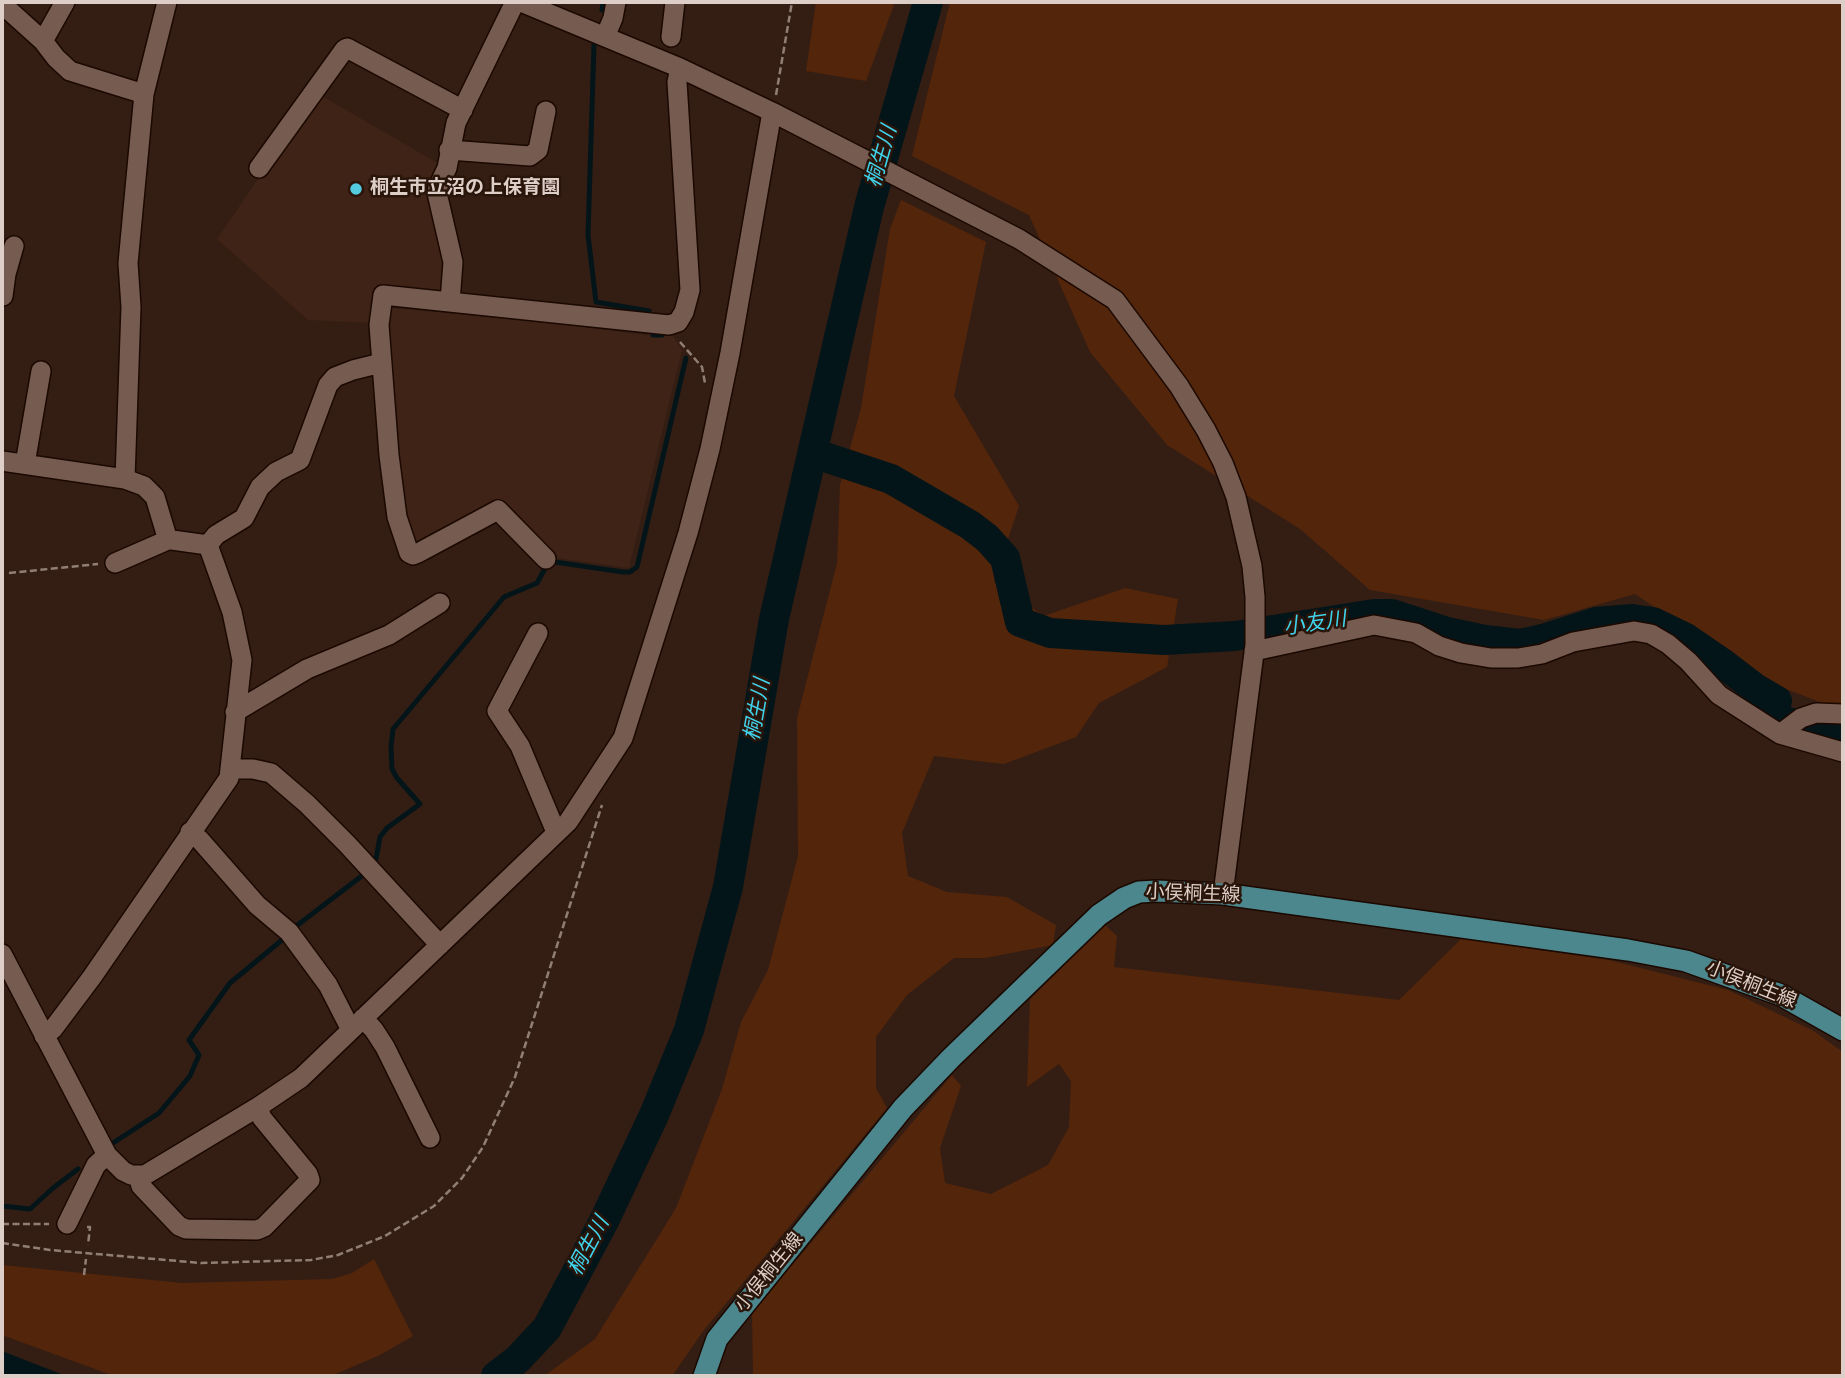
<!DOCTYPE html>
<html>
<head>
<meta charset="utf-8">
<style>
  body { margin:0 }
  #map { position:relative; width:1845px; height:1378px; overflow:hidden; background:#341e14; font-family:"Source Sans 3",sans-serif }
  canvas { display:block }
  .frame { position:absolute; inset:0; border:4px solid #ddcec7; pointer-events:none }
</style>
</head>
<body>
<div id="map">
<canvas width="1845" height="1378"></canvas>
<div class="frame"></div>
</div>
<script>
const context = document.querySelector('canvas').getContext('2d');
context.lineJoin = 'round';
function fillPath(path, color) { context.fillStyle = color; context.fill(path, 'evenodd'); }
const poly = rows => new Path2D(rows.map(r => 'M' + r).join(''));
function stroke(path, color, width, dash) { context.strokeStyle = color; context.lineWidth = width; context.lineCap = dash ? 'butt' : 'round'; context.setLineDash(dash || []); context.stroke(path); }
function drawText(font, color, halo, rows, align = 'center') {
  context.font = font + ' "Source Sans 3","Noto Sans JP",sans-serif'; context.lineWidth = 5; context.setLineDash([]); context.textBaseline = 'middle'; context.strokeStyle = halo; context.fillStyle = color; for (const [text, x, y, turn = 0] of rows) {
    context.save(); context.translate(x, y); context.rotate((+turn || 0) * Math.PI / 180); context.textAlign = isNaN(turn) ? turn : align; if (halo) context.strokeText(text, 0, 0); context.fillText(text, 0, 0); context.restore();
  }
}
const built = poly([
  [317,93,439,164,448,266,446,293,377,284,374,323,308,320,217,239],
  [392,308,553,323,652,336,673,336,682,350,629,568,550,557,500,505,418,549,401,519,385,365,388,310]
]);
const green = poly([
  [816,2,895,2,866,81,806,71],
  [950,2,1843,2,1843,711,1763,680,1635,594,1544,620,1370,590,1300,529,1167,445,1090,352,1029,215,912,156],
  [901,200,986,242,954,396,1019,506,994,582,1044,616,1125,588,1178,599,1167,667,1099,703,1076,737,1004,764,934,756,902,833,908,876,947,892,1007,897,1056,925,1053,945,985,958,954,958,907,995,876,1037,876,1088,887,1108,704,1330,672,1376,544,1376,595,1339,676,1208,722,1089,741,1022,768,970,798,856,797,718,837,563,840,485,861,408,890,229],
  [1105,925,1117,936,1114,967,1399,1000,1461,939,1609,960,1728,990,1812,1030,1843,1052,1843,1376,753,1376,752,1313,952,1075,961,1086,940,1148,945,1183,991,1194,1048,1165,1069,1127,1071,1081,1059,1064,1027,1087,1030,999],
  [374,1259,413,1336,380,1355,331,1376,114,1376,2,1335,2,1265,182,1283,332,1279,352,1273]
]);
const water = poly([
  [2,1351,66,1376,2,1376]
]);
const stream = poly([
  [602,10,603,2],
  [594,44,588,235,596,302,649,311],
  [653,335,662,335],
  [376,859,380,837,387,828,420,804,397,778,392,769,391,747,393,729,504,597,537,583,547,565,555,562,623,572,630,572,637,567,686,358],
  [295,927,363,875],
  [113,1143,159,1113,190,1076,199,1055,189,1040,230,983,282,940],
  [2,1206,30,1209,53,1188,78,1169]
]);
const river = poly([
  [813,453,891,479,970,525,987,538,1005,558,1020,622,1050,633,1164,640,1235,636,1374,614,1392,614,1447,632,1485,640,1520,644,1546,638,1596,622,1632,619,1653,622,1686,638,1721,662,1755,688,1777,701,1771,717,1843,738],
  [496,1376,518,1359,547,1328,604,1221,654,1115,689,1030,728,887,774,619,869,207,928,2]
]);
const path = poly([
  [776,95,792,2],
  [680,342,702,367,705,383],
  [9,573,98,564],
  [2,1224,49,1224],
  [87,1227,90,1227,88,1245],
  [2,1243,50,1250,201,1263,311,1260,338,1255,385,1236,434,1206,462,1178,483,1147,515,1077,602,805],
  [84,1275,86,1259]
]);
const minor = poly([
  [521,2,680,68,772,112,1019,239,1115,300,1179,386,1206,430,1223,463,1236,497,1252,566,1255,597,1255,645,1223,894],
  [2,4,43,41,56,58,70,71,144,94],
  [605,37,613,18,616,2],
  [671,37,675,2],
  [43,41,65,2],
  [449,150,530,156,538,150,546,111],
  [259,168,344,50,347,48,463,110],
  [3,296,6,274,14,246],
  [450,302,453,262,437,193,438,187,447,168,456,123,515,2],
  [2,461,125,479,144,486,155,497,167,537,172,540,208,545],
  [25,464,41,371],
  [125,479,131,307,128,263,144,94,167,2],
  [208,545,216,535,244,518,260,487,276,472,300,460,328,385,335,377,353,370,381,363],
  [546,559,498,510,418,553,413,555,409,553,397,517,389,455,379,325,383,295,669,325,678,322,684,312,690,290,677,82,680,68],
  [115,563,170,539],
  [538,633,497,711,520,746,556,832],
  [1254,651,1374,625,1416,633,1439,646,1461,653,1491,658,1518,658,1542,654,1573,642,1634,631,1651,634,1668,644,1688,661,1719,695,1780,734,1843,752],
  [235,712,307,669,389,635,440,603],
  [1780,734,1801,718,1816,713,1843,714],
  [230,769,253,769,271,773,307,804,347,844,440,945],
  [190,832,200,840,257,905,289,932,328,985,351,1030],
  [2,954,107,1155,123,1171,131,1175,145,1175,258,1107,301,1078,568,822,623,738,688,533,710,449,730,353,772,112],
  [363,1018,374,1030,385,1047,430,1138],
  [44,1036,53,1029,92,977,229,778,242,660,232,612,208,545],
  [138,1176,141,1186,179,1226,186,1229,257,1230,264,1227,310,1180,308,1174,262,1118,258,1107],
  [67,1224,96,1165,107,1155]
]);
const major = poly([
  [704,1376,717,1339,903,1108,951,1058,1099,915,1124,898,1139,892,1157,891,1223,894,1628,950,1686,961,1781,995,1843,1030]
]);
const markers = [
  [356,189,7,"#54cade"]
];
const poiNames = [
  ["桐生市立沼の上保育園",370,189]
];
const streetNames = [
  ["小俣桐生線",1193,895,2],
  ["小俣桐生線",1751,986,22],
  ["小俣桐生線",770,1273,-51]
];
const waterNames = [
  ["桐生川",883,157,-74],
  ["小友川",1315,625,-8],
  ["桐生川",759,710,-80],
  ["桐生川",590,1247,-62]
];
fillPath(built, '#3f2316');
fillPath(green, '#53250b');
fillPath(water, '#041519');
stroke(stream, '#041519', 5);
stroke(river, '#041519', 30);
stroke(minor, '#1b0801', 22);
stroke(major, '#1b0801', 24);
stroke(path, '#917f76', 2.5, [7, 3.5]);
stroke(minor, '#765c50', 19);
stroke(major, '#4c878d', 21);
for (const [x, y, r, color] of markers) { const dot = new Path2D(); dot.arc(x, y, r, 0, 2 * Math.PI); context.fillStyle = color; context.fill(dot); stroke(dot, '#2a150b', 2.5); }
drawText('bold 19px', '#ddcec7', '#2a150b', poiNames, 'left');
drawText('19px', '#ddcec7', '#2a150b', streetNames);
drawText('italic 21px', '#3fd4ec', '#2a150b', waterNames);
</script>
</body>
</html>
